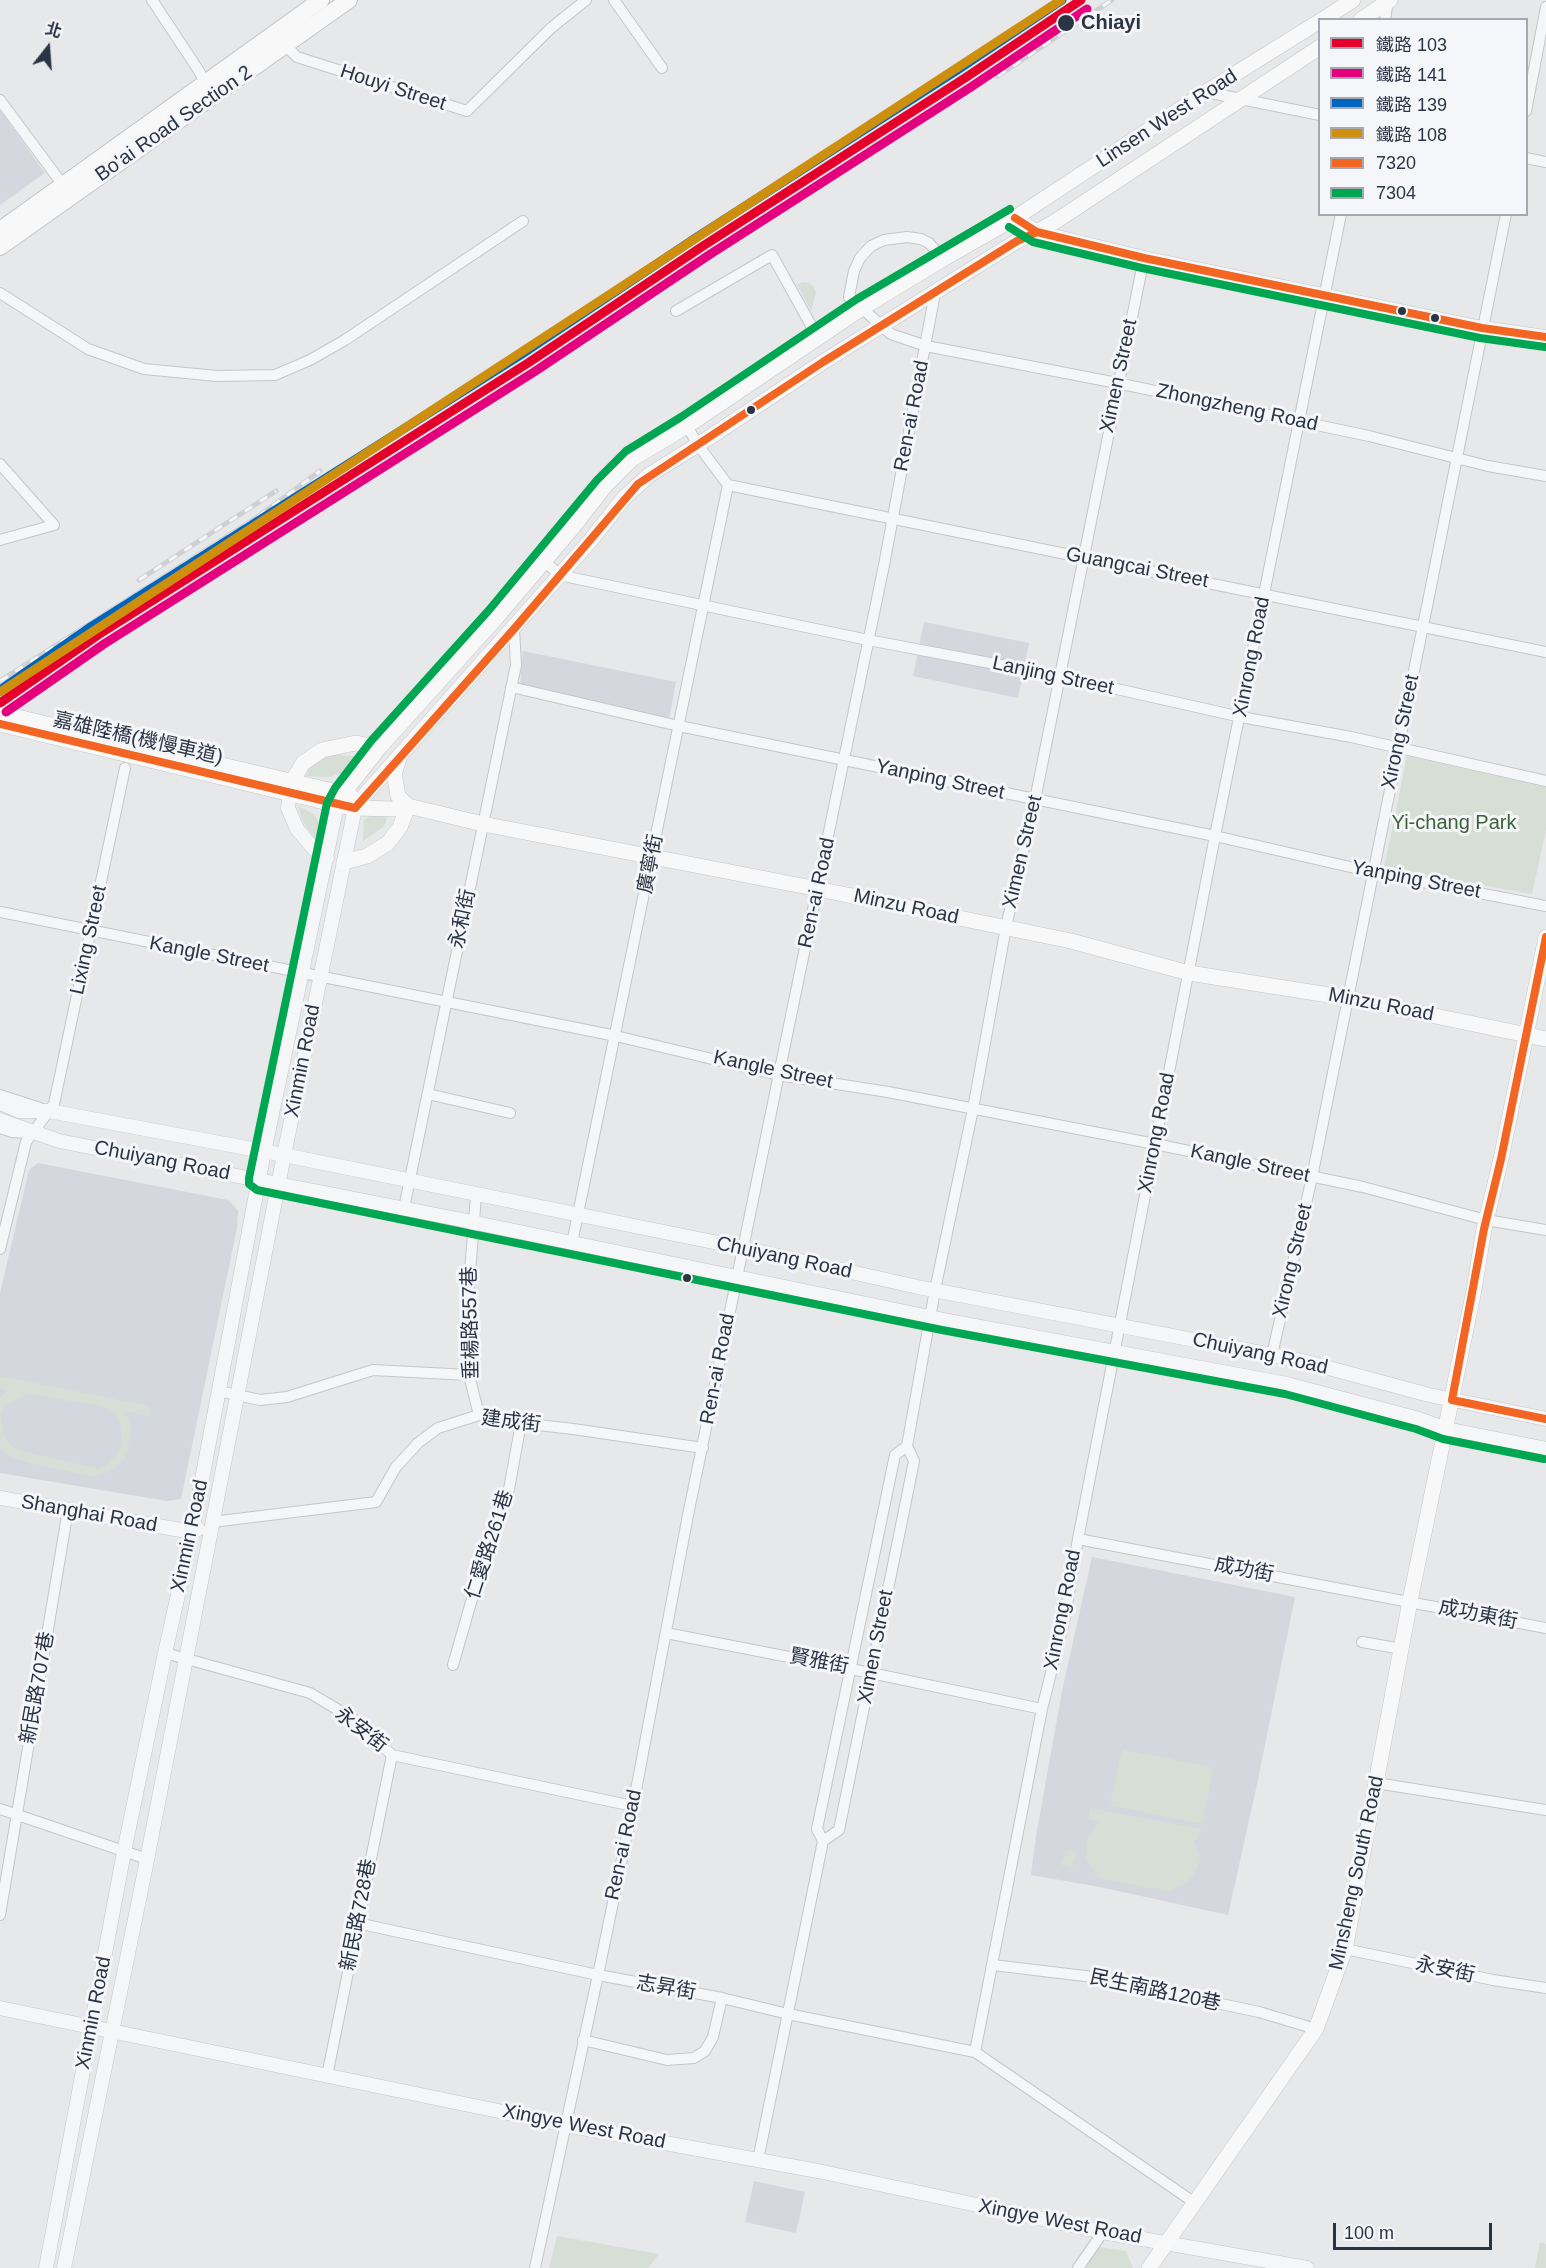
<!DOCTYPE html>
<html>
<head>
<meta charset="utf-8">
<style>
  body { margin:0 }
  #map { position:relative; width:1546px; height:2268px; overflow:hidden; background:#e6e8ea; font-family:Helvetica,"Noto Sans TC",sans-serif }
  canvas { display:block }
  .legend { position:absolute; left:1318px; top:18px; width:210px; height:198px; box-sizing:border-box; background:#f4f6f9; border:2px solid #a4a8b1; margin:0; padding:8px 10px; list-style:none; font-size:18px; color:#2b3445 }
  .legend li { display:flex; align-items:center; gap:12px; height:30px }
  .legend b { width:30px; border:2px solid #a4a8b1 }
  .north { position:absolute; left:18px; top:18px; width:60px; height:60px; -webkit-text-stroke:4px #f4f6f9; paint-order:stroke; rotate:17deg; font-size:16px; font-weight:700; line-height:24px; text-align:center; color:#2b3445 }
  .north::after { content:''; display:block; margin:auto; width:21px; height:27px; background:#2b3445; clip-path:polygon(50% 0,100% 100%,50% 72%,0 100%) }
  .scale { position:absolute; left:1333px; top:2223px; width:159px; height:27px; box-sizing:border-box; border:3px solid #2b3445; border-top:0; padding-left:8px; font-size:18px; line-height:21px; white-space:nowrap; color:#2b3445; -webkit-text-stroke:4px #f4f6f9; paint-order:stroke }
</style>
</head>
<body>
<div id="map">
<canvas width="1546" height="2268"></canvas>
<ul class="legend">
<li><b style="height:8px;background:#e4002b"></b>鐵路 103</li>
<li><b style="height:8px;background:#e5007d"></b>鐵路 141</li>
<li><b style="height:8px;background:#0065bd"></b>鐵路 139</li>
<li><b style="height:8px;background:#ce8f0e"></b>鐵路 108</li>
<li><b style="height:8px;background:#f26522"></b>7320</li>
<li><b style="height:8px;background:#00a651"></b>7304</li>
</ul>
<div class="north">北</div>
<div class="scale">100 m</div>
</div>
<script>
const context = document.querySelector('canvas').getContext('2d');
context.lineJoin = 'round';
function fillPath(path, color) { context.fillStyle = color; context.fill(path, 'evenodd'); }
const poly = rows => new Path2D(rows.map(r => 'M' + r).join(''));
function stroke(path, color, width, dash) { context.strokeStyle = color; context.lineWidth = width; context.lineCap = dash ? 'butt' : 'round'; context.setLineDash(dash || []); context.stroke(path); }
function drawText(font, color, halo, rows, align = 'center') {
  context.font = font + ' Helvetica,"Noto Sans TC",sans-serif'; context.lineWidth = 6; context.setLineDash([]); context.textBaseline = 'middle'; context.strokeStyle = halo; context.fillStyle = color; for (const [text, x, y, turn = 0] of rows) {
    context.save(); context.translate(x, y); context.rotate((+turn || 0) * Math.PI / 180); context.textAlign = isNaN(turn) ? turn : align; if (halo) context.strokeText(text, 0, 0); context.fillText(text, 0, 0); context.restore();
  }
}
const built = poly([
  [0,110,45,173,0,205],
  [924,622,1029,643,1018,698,913,676],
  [523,651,676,682,669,719,520,685],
  [38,1163,228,1200,238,1210,237,1228,181,1499,167,1501,0,1473,0,1293,29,1170],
  [1092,1557,1295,1597,1257,1784,1228,1915,1100,1887,1031,1875,1036,1836,1062,1691],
  [754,2181,805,2192,796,2233,745,2222]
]);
const green = poly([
  [802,282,809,283,814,287,816,293,811,311,797,285],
  [333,754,361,757,342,773,329,777,306,776,313,762],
  [1407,756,1546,787,1546,830,1532,894,1384,868],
  [298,806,315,815,319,823,323,830,320,845,303,822],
  [387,813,386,822,383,827,363,841,364,820,371,815],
  [0,1376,149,1406,149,1416,125,1411,132,1429,127,1452,121,1464,108,1472,94,1477,30,1463,15,1459,0,1450,0,1398,8,1390,0,1388],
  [28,1394,100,1406,113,1412,119,1420,123,1445,109,1463,99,1469,18,1450,10,1444,4,1435,1,1415,6,1405],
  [1122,1749,1214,1768,1202,1824,1110,1805],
  [1090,1808,1201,1829,1198,1840,1194,1840,1199,1854,1199,1863,1195,1873,1189,1880,1170,1892,1098,1878,1086,1858,1087,1837,1099,1822,1088,1819],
  [1066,1849,1077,1852,1072,1868,1061,1865],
  [557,2236,659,2254,648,2268,549,2268],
  [1540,2242,1546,2244,1546,2268,1535,2268],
  [1099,2247,1126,2251,1133,2268,1085,2268]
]);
const minor = poly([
  [152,0,199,71,205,83,205,89],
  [614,0,662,68],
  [1385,20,1388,0],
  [282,42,297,57,467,111,551,28,586,0],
  [1206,92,1320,115],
  [0,100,63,185],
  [1526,111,1546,7],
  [1526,158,1546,162],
  [943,259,929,243,921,239,907,237,884,240,871,246,860,258,854,271,849,297,891,334,926,346,1117,383,1369,436,1488,466,1546,476],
  [0,293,88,349,144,369,217,376,275,375,310,360,345,340,523,221],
  [676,311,772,255,818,338],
  [687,426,698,445,728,485],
  [0,464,54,525,0,540],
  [728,485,1546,652],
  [544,560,559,575,868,640,1059,676,1241,717,1351,737,1546,781],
  [511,687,679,726,1215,836,1372,872,1546,906],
  [0,912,616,1036,779,1075,888,1092,1155,1144,1363,1187,1486,1220,1546,1230],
  [428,1094,510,1113],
  [0,1095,40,1108],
  [0,1128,12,1132,29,1133],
  [476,1195,468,1299,468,1352,469,1375,479,1415],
  [404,1208,516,665,514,629],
  [572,1243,728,485],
  [0,1249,26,1142,54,1104,125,768],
  [1272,1355,1312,1177,1506,214],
  [219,1391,260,1400,287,1397,373,1370,469,1375],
  [212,1522,376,1502,396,1467,418,1443,438,1428,479,1415,521,1423,573,1429,703,1448],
  [1078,1539,1546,1628],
  [666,1633,871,1673,1042,1709],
  [1362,1642,1402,1649],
  [165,1653,310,1693,355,1720,392,1755,633,1806],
  [453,1665,480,1571,509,1489,521,1423],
  [1376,1783,1546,1810],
  [0,1809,147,1859],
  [823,1841,839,1830,905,1506,914,1461,907,1446,935,1290,973,1109,1006,927,1035,800,1144,258],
  [0,1915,68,1510],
  [357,1923,598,1975,722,1998,788,2014,975,2052,1195,2203],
  [1345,1949,1493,1980,1546,1988],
  [993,1965,1093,1977,1259,2012,1316,2029],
  [583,2040,667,2060,694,2058,705,2051,713,2037,722,1998],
  [975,2052,1042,1709,1065,1617,1078,1539,1215,836,1341,214],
  [327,2076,392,1755],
  [758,2160,823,1841,817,1829,895,1455,907,1446],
  [535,2268,598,1975,633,1806,688,1515,884,565,935,293],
  [1078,2268,1103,2232]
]);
const tertiary = poly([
  [1015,218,1037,232,1144,258,1482,328,1546,337],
  [290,792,288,808,297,829,313,848,327,858],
  [0,1103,19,1111,49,1111,284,1155,743,1248,918,1287,1299,1360,1429,1395,1546,1419],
  [0,1120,59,1141,457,1219,944,1320,1287,1384,1419,1419,1446,1429,1546,1449],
  [0,1498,192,1532,198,1529],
  [0,2008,566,2125,818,2171,1103,2232,1307,2268],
  [46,2268,124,1852,165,1653,192,1532,264,1152,337,805,342,795],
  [64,2268,145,1870,284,1155,355,808]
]);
const secondary = poly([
  [1322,20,1353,0],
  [1361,20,1390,0],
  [0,713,350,795],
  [0,724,337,805,355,808,393,809,408,806,483,824,818,889,1071,941,1189,973,1348,998,1546,1039],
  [399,758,394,775,396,784,398,796,408,806,400,805],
  [293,780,303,763,322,750,356,743,379,748],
  [343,794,379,748,497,617,574,526,605,486,632,459,687,426,862,308,943,259,1015,218,1206,92,1320,21],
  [355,808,363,797,590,541,624,498,649,475,707,439,823,362,1017,241,1037,232,1056,221,1320,47],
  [344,862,367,856,388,843,400,827,408,806],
  [1149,2268,1316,2029,1345,1949,1410,1601,1474,1290,1484,1229,1501,1159,1546,937]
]);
const primary = poly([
  [0,230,321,0],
  [0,247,349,0]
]);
const rail = poly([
  [998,76,1112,0],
  [139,580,276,491],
  [0,681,256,518,320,471]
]);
const bus1 = poly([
  [1015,218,1037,232,1144,258,1482,328,1546,337],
  [0,724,355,808],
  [355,808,514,629,638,484,823,362,1017,241,1037,232],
  [1452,1400,1484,1229,1501,1159,1546,937],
  [1452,1400,1546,1419]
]);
const bus2 = poly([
  [1010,209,857,299,681,417,626,451,597,480,489,610,371,741,335,788,327,803,249,1178,249,1184,257,1190,942,1330,1285,1394,1416,1429,1443,1439,1544,1459],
  [1009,227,1033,242,1142,268,1480,338,1545,347]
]);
const rail1 = poly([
  [0,703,98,635,528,363,703,246,965,78,1081,0]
]);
const rail2 = poly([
  [6,712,104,644,534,372,709,255,971,87,1087,9]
]);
const rail3 = poly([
  [0,690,92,626,522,354,697,237,959,69,1062,0]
]);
const rail4 = poly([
  [0,692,1061,0]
]);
const markers = [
  [1066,23,9,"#2b3445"],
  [1402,311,5,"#2b3445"],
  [1435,318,5,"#2b3445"],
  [751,410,5,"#2b3445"],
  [687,1278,5,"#2b3445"]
];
const stopNames = [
  ["Chiayi",1081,23]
];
const streetNames = [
  ["Houyi Street",393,88,18],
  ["Linsen West Road",1167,119,-33],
  ["Bo'ai Road Section 2",174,124,-35],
  ["Ximen Street",1119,376,-78],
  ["Zhongzheng Road",1237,408,12],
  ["Ren-ai Road",912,416,-79],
  ["Guangcai Street",1137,568,11],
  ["Xinrong Road",1252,657,-79],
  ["Lanjing Street",1053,676,12],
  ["Xirong Street",1401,732,-78],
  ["嘉雄陸橋(機慢車道)",138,739,13],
  ["Yanping Street",940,780,12],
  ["Ximen Street",1023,852,-77],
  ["廣寧街",651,864,-79],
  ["Yanping Street",1416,880,11],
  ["Ren-ai Road",817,893,-78],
  ["Minzu Road",906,907,12],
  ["永和街",463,919,-78],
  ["Lixing Street",89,940,-78],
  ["Kangle Street",209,955,11],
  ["Minzu Road",1381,1005,11],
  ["Xinmin Road",303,1061,-79],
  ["Kangle Street",773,1070,12],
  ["Xinrong Road",1157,1133,-79],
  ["Chuiyang Road",162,1161,11],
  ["Kangle Street",1250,1164,12],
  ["Chuiyang Road",784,1258,12],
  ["Xirong Street",1293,1261,-77],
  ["垂楊路557巷",471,1323,-91],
  ["Chuiyang Road",1260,1354,12],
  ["Ren-ai Road",718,1369,-79],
  ["建成街",511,1422,7],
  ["Shanghai Road",89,1514,10],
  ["Xinmin Road",190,1536,-78],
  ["仁愛路261巷",490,1545,-72],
  ["成功街",1244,1570,11],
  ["Xinrong Road",1063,1610,-79],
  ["成功東街",1478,1615,11],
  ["Ximen Street",876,1647,-79],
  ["賢雅街",819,1662,11],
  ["新民路707巷",38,1688,-80],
  ["永安街",361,1730,38],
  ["Ren-ai Road",624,1845,-78],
  ["Minsheng South Road",1357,1873,-78],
  ["新民路728巷",359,1915,-79],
  ["永安街",1445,1970,12],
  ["志昇街",666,1988,10],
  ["民生南路120巷",1155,1991,12],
  ["Xinmin Road",94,2013,-79],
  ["Xingye West Road",584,2127,11],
  ["Xingye West Road",1060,2222,11]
];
const parkNames = [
  ["Yi-chang Park",1454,823]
];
fillPath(built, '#d4d7dd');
fillPath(green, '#d6ded6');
stroke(minor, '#c4c6c8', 12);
stroke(tertiary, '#c4c6c8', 15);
stroke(secondary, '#c4c6c8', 16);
stroke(primary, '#c2c5c8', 18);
stroke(minor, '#f5f6f7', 10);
stroke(tertiary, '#f5f6f7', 14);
stroke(secondary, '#f8f8f8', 15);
stroke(primary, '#f8f8f8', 16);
stroke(rail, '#cecfd2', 5);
stroke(rail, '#f4f6f9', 3, [9]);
stroke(bus1, '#f26522', 8);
stroke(bus2, '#00a651', 8);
stroke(rail1, '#e4002b', 9);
stroke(rail2, '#e5007d', 9);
stroke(rail3, '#0065bd', 9);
stroke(rail4, '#ce8f0e', 9);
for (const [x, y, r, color] of markers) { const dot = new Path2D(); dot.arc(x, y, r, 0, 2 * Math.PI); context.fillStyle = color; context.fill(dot); stroke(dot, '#f4f6f9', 2); }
drawText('bold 20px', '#2b3445', '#f4f6f9', stopNames, 'left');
drawText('20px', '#2b3445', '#f4f6f9', streetNames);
drawText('20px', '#3f6138', '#f4f6f9', parkNames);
</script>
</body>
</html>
